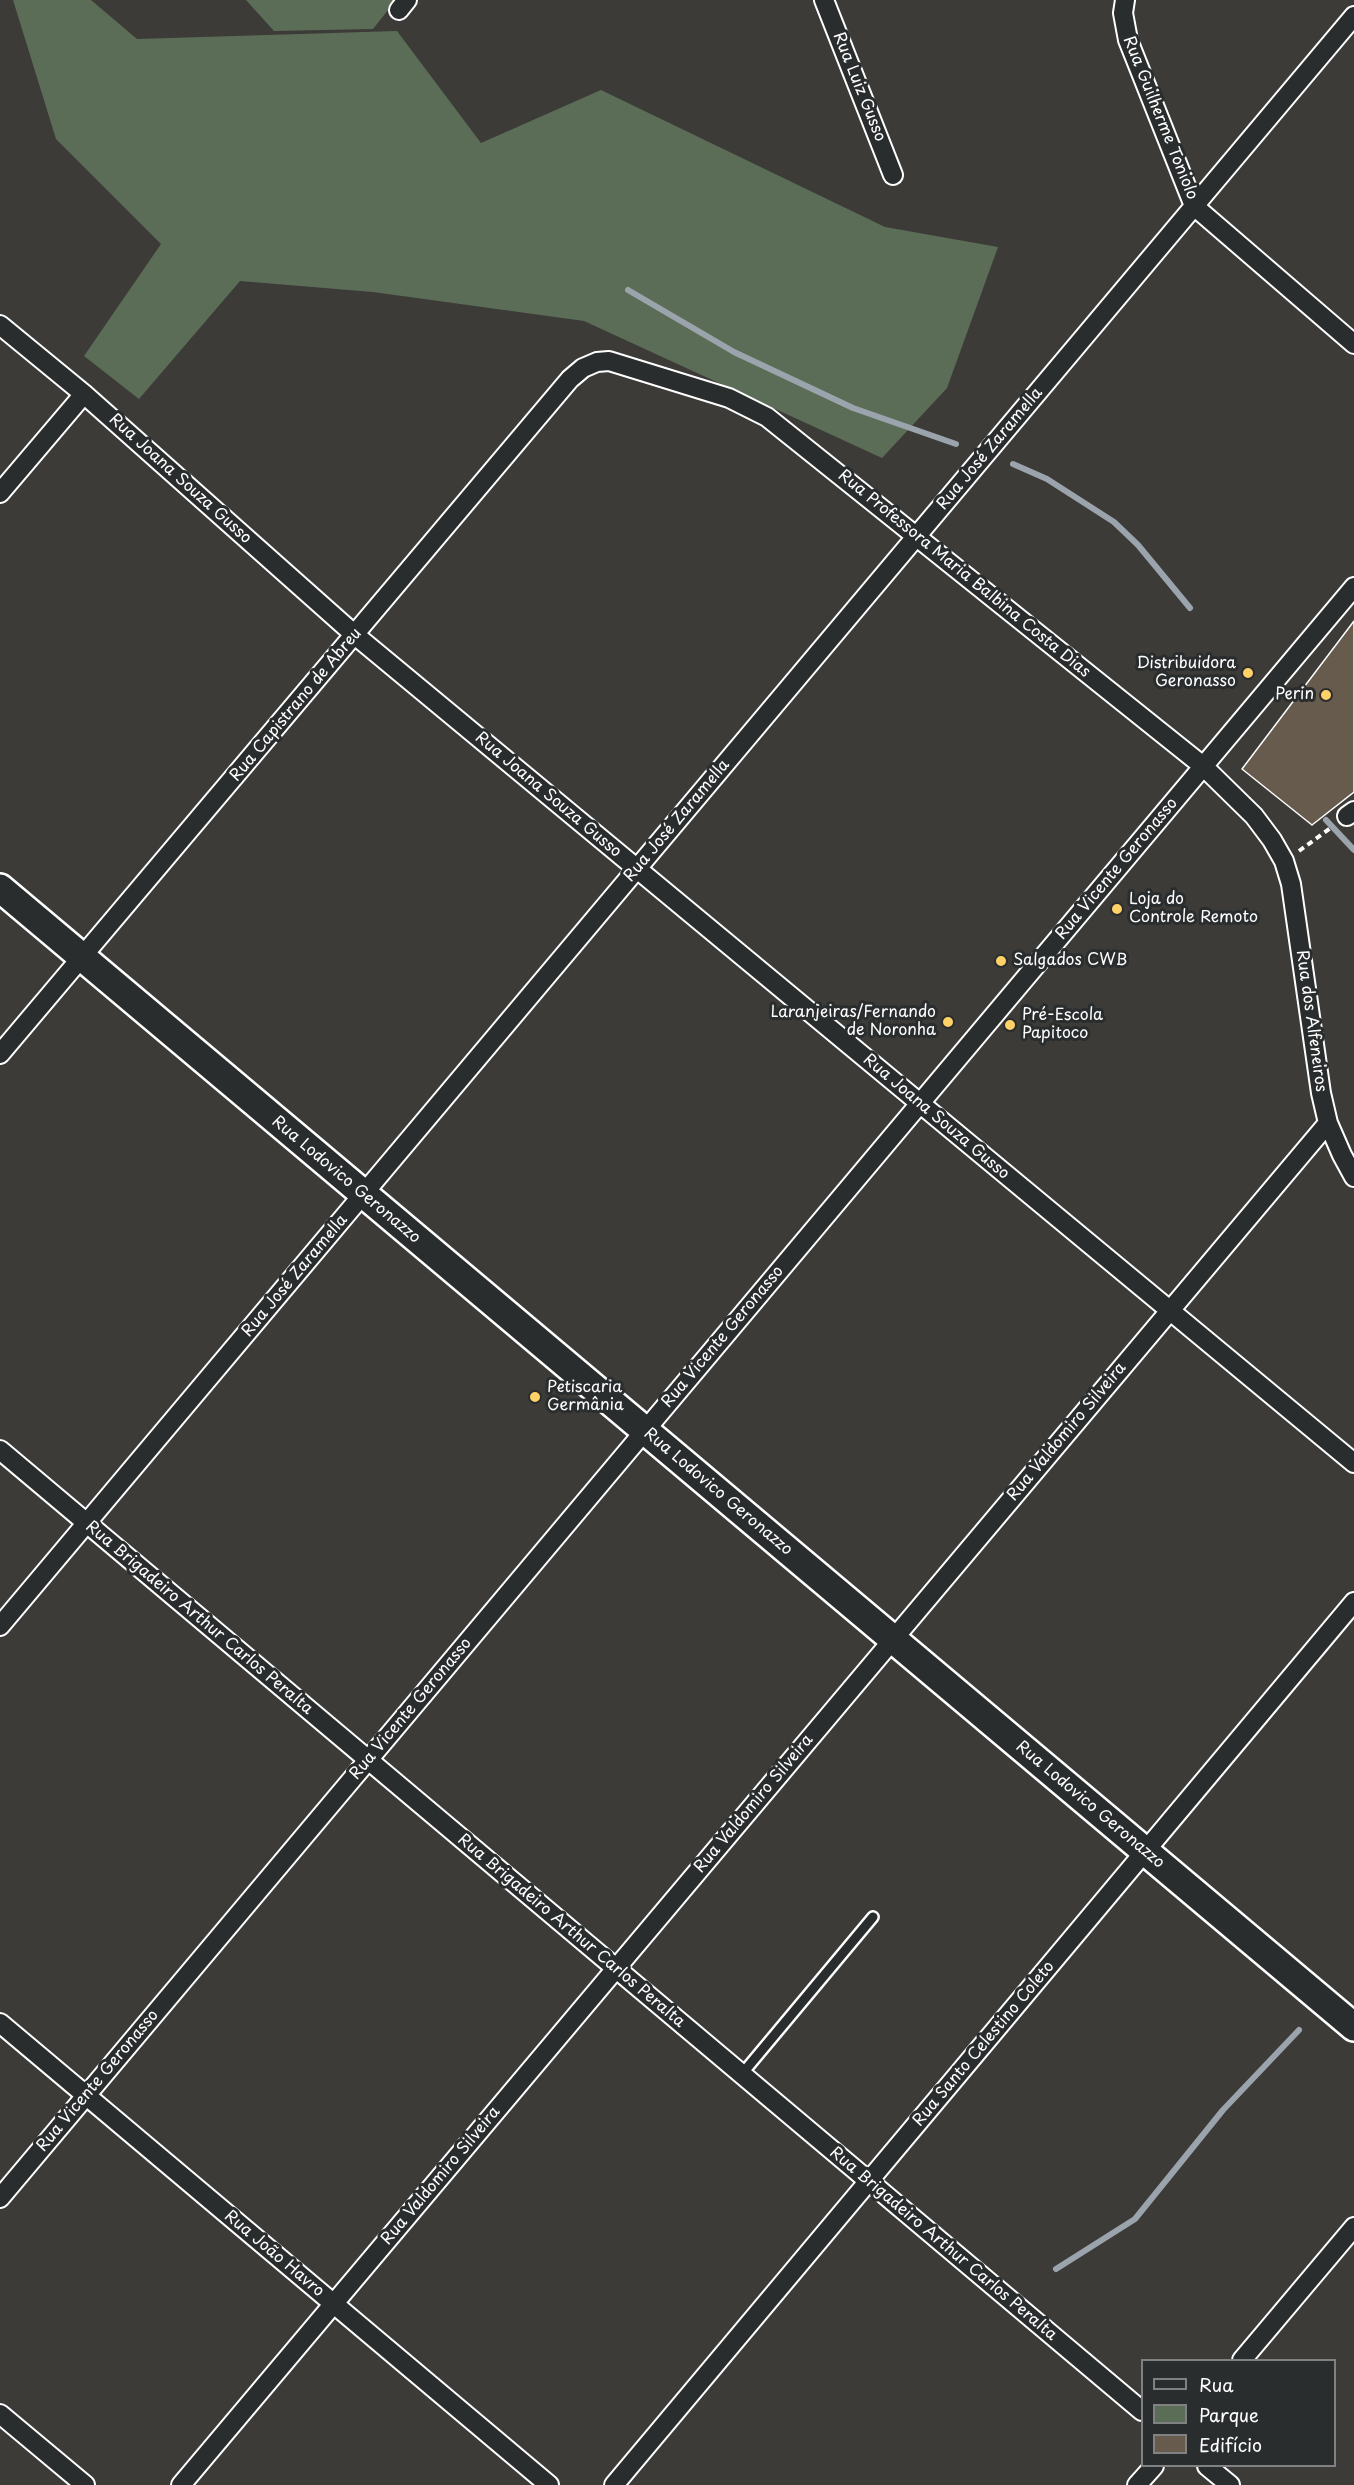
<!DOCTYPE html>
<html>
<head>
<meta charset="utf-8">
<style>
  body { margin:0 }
  #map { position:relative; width:1354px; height:2485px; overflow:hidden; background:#3c3b38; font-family:"Playpen Sans",sans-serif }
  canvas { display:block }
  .legend { position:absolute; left:1141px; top:2359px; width:195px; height:108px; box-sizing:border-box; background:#2a2d2e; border:2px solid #7f8182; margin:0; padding:8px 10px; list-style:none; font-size:18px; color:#fff }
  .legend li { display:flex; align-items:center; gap:12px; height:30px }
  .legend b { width:30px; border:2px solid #7f8182 }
</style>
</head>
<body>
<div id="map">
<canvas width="1354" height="2485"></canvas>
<ul class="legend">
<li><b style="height:8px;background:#2a2d2e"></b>Rua</li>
<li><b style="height:16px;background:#5b6d56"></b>Parque</li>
<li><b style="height:16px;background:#675b4e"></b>Edifício</li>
</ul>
</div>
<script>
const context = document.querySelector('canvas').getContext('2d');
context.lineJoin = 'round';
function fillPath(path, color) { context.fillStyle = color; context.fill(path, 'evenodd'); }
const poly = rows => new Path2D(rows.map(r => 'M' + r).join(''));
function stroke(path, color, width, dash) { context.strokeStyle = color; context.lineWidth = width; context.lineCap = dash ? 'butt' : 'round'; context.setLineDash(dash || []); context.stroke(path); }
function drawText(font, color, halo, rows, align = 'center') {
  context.font = font + ' "Playpen Sans",sans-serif'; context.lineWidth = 6; context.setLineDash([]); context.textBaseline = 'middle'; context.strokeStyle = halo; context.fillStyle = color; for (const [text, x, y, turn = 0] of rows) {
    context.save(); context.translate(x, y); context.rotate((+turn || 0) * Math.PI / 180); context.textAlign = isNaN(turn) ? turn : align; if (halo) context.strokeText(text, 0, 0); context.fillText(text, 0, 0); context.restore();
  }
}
const green = poly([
  [13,0,91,0,137,39,397,31,481,143,601,90,885,227,998,247,947,388,882,458,584,321,373,292,240,281,139,399,84,356,161,244,56,139],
  [246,0,396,0,373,29,274,31]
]);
const stream = poly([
  [628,290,734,352,853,408,956,444],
  [1013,464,1047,479,1114,522,1138,545,1190,608],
  [1326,820,1354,850],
  [1056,2269,1135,2219,1223,2110,1299,2030]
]);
const building = poly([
  [1354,621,1354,792,1312,825,1242,769,1354,621]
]);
const path = poly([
  [1299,851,1332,827]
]);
const service = poly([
  [742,2074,873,1917]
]);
const minor = poly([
  [824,0,893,175],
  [1125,0,1123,13,1128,40,1194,206,1354,344],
  [399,10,407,0],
  [0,325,84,394,355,635,1354,1463],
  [0,493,84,394],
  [1347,816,1354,811],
  [0,1054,570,379,583,368,597,362,609,361,729,398,767,417,1203,766,1254,816,1272,840,1284,861,1291,884,1321,1093,1328,1123,1342,1155,1354,1177],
  [0,1450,1142,2411],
  [0,1626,1354,16],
  [0,2023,549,2485],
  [0,2198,1354,587],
  [1242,2360,1354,2227],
  [0,2414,85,2485],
  [1207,2466,1230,2485],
  [181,2485,1328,1123],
  [614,2485,1354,1602],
  [1137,2485,1154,2466]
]);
const secondary = poly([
  [0,888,1354,2027]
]);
const markers = [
  [1248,673,6,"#ffd166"],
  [1326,695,6,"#ffd166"],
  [1117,909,6,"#ffd166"],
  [1001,961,6,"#ffd166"],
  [948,1022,6,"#ffd166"],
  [1010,1025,6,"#ffd166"],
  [535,1397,6,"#ffd166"]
];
const streetNames = [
  ["Rua Luiz Gusso",859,87,68],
  ["Rua Guilherme Toniolo",1160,118,68],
  ["Rua José Zaramella",990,449,-50],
  ["Rua Joana Souza Gusso",180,479,42],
  ["Rua Professora Maria Balbina Costa Dias",964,574,39],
  ["Rua Capistrano de Abreu",296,705,-50],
  ["Rua Joana Souza Gusso",548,795,40],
  ["Rua José Zaramella",677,821,-50],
  ["Rua Vicente Geronasso",1117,869,-50],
  ["Rua dos Alfeneiros",1311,1021,82],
  ["Rua Joana Souza Gusso",936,1117,40],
  ["Rua Lodovico Geronazzo",346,1180,40],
  ["Rua José Zaramella",295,1276,-50],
  ["Rua Vicente Geronasso",723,1337,-50],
  ["Rua Valdomiro Silveira",1067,1432,-50],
  ["Rua Lodovico Geronazzo",718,1492,40],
  ["Rua Brigadeiro Arthur Carlos Peralta",199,1618,40],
  ["Rua Vicente Geronasso",411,1709,-50],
  ["Rua Valdomiro Silveira",754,1804,-50],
  ["Rua Lodovico Geronazzo",1090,1805,40],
  ["Rua Brigadeiro Arthur Carlos Peralta",571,1931,40],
  ["Rua Santo Celestino Coleto",984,2044,-50],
  ["Rua Vicente Geronasso",98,2081,-50],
  ["Rua Valdomiro Silveira",441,2176,-50],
  ["Rua Brigadeiro Arthur Carlos Peralta",943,2244,40],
  ["Rua João Havro",274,2254,40]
];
const poiNames = [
  ["Distribuidora",1236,664,"right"],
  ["Geronasso",1236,682,"right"],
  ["Perin",1314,695,"right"],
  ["Loja do",1129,900],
  ["Controle Remoto",1129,918],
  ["Salgados CWB",1013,961],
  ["Laranjeiras/Fernando",936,1013,"right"],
  ["de Noronha",936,1031,"right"],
  ["Pré-Escola",1022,1016],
  ["Papitoco",1022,1034],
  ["Petiscaria",547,1388],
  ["Germânia",547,1406]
];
fillPath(green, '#5b6d56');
stroke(stream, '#9ba4ac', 6);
fillPath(building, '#675b4e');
stroke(building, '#fff', 1.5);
stroke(service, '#fff', 14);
stroke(minor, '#fff', 22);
stroke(secondary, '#fff', 32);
stroke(path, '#fff', 4, [6, 4.5]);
stroke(service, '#2a2d2e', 9);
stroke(minor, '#2a2d2e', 18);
stroke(secondary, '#2a2d2e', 27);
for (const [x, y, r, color] of markers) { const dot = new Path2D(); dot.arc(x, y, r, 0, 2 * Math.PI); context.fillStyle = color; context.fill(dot); stroke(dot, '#2a2d2e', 2); }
drawText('16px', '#fff', '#2a2d2e', streetNames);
drawText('16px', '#fff', '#2a2d2e', poiNames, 'left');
</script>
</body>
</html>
